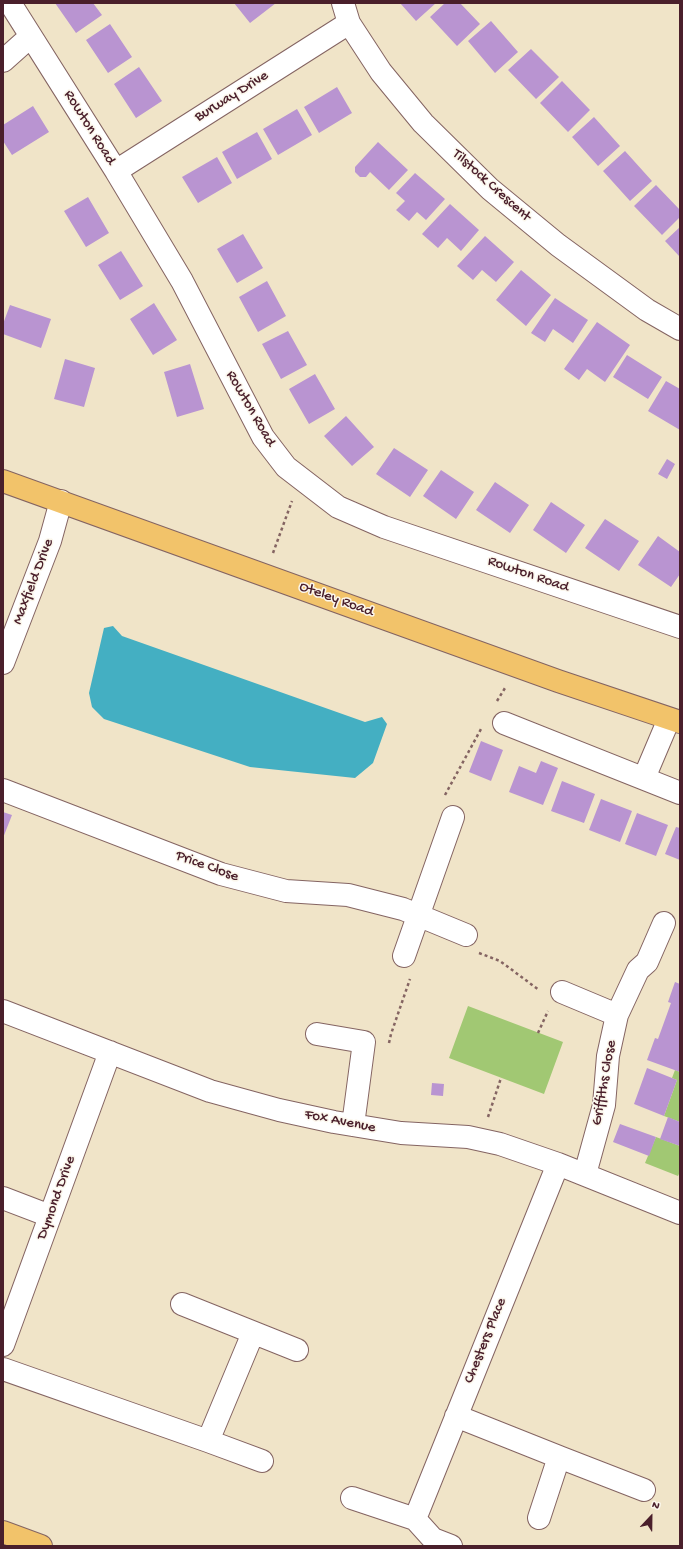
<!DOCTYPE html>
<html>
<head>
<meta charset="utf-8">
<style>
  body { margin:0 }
  #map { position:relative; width:683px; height:1549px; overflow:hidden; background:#f0e4c8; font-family:"Gochi Hand",sans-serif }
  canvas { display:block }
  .frame { position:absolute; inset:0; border:4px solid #4a1f2b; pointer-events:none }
  .north { position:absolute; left:631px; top:1497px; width:40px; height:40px; -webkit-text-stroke:3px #fbf7ec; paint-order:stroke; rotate:22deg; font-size:11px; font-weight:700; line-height:16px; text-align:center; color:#4a1f2b }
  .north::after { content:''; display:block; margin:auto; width:14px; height:18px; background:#4a1f2b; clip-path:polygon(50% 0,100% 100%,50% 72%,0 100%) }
</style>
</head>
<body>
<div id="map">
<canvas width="683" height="1549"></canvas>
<div class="frame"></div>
<div class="north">N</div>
</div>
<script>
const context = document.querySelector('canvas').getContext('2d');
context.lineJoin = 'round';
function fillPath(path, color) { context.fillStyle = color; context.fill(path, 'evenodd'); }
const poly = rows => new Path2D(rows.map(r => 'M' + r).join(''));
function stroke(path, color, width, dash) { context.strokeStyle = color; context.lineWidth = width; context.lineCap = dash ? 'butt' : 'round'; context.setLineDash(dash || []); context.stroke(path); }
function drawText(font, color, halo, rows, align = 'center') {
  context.font = font + ' "Gochi Hand",sans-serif'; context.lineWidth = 3; context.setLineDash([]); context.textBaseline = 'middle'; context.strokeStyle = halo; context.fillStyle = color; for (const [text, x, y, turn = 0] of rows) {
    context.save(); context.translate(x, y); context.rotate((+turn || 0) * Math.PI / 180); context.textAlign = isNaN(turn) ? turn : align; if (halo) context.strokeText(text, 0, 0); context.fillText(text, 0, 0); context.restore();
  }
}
const green = poly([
  [468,1006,563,1042,544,1094,449,1058],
  [675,1070,680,1072,680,1122,664,1116,677,1080,672,1078],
  [656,1137,680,1146,680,1172,678,1176,645,1163]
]);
const water = poly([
  [113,626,122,636,365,722,382,717,387,724,373,763,355,778,250,767,104,719,92,707,89,693,104,628]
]);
const building = poly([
  [55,3,93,3,102,15,76,33],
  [234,3,276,3,250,23],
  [400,3,436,3,416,21],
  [445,3,460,3,480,24,457,46,430,17],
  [491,21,518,52,495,73,468,41],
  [110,24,132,57,108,73,86,40],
  [531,49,559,77,536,99,508,70],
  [139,67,162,101,136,118,114,84],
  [562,81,590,110,568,132,540,103],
  [337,87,352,113,319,133,304,107],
  [33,106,49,132,12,155,3,141,3,125],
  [297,109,312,135,278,155,263,129],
  [594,117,620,146,598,166,572,137],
  [257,132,272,159,237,179,222,152],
  [378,142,408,170,389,190,370,172,366,177,360,177,355,172,355,167],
  [625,151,652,181,630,201,603,171],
  [217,157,232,183,198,203,182,177],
  [415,173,445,199,426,220,417,212,409,221,396,210,405,201,396,193],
  [656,185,680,210,680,217,662,235,634,206],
  [88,197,109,233,86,247,64,211],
  [450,204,479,230,461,251,447,238,438,248,422,234],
  [680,227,680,257,665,241],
  [243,234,263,268,237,283,217,249],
  [485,236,514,262,496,282,482,270,473,280,457,266],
  [121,251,143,286,120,300,98,265],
  [521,270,551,295,526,326,496,300],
  [267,281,286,316,258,332,239,297],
  [555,298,588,320,573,343,553,329,545,342,531,333],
  [154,303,177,340,153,355,130,319],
  [10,305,51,319,41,348,3,334,3,324],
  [597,322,630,345,605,382,587,369,579,380,564,369],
  [288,331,307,365,281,379,262,344],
  [627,355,662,377,648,399,613,377],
  [65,359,95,368,84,407,54,399],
  [190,364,204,409,177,417,164,372],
  [315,374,335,409,309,424,289,389],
  [666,381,680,389,680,430,648,411],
  [346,416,374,447,352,466,324,436],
  [394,448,428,470,410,497,376,474],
  [667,459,675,464,667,479,658,474],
  [441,470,474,492,456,519,423,496],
  [495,482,529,505,510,533,476,510],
  [551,502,585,525,566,553,533,530],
  [605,519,639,541,619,571,585,548],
  [658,536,680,552,680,574,671,587,638,565],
  [481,741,503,750,491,781,469,772],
  [541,761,558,768,543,805,509,792,519,766,536,773],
  [562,781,595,794,584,823,551,811],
  [601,799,632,811,620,842,589,830],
  [3,812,12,815,3,838],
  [637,813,668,825,656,856,625,844],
  [676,827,680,828,680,860,665,854],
  [675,982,680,984,680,1072,647,1060,655,1038,658,1039,671,1003,668,1002],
  [647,1068,677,1080,664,1116,634,1104],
  [432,1083,444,1084,443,1096,431,1095],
  [668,1117,680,1122,680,1146,660,1139],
  [620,1124,656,1137,649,1156,613,1142]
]);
const path = poly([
  [273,553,292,501],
  [497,701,505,688],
  [445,795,481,729],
  [479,953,500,961,539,990],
  [538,1033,548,1011],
  [389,1043,391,1034,410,979],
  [488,1117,501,1078]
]);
const minor = poly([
  [10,3,116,171,182,281,263,437,286,467,338,507,384,527,680,627],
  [343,3,349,23,381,72,423,123,490,189,558,245,647,310,680,329],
  [3,61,31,36],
  [116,171,349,23],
  [3,663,50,541,61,501],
  [504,723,680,793],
  [644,778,669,719],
  [3,790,221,874,286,891,348,895,403,909,466,935],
  [404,956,453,817],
  [562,992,617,1015],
  [3,1011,210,1091,279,1110,334,1122,401,1133,468,1137,500,1144,558,1164,680,1213],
  [317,1034,364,1042,353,1125],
  [585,1174,604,1105,608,1056,617,1015,638,970,647,962,664,923],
  [3,1198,50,1216],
  [182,1304,297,1350],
  [3,1345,110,1052],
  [3,1369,208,1441,262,1461],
  [456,1416,559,1457],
  [208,1441,253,1333],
  [352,1498,415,1519,433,1539,451,1546],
  [539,1518,559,1457,644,1490],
  [415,1519,558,1164]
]);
const major = poly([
  [3,481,558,681,680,722]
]);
const highway = poly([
  [3,1532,41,1546]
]);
const streetNames = [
  ["Burway Drive",232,97,-32],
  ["Rowton Road",89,128,58],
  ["Tilstock Crescent",491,186,42],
  ["Rowton Road",250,409,60],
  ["Rowton Road",528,575,19],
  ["Maxfield Drive",34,582,-69],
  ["Oteley Road",336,600,20],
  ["Price Close",207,867,20],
  ["Griffiths Close",605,1083,-80],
  ["Fox Avenue",340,1122,11],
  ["Dymond Drive",57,1198,-70],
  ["Chesters Place",486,1341,-68]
];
fillPath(green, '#a1c873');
fillPath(water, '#44afc2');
fillPath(building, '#b994d1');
stroke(minor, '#846462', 24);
stroke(major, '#846462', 24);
stroke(highway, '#846462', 24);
stroke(path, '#846462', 2.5, [3, 3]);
stroke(minor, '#fff', 22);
stroke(major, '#f2c36a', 22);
stroke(highway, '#f2c36a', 22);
drawText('15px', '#4a1f2b', '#fbf7ec', streetNames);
</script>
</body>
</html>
